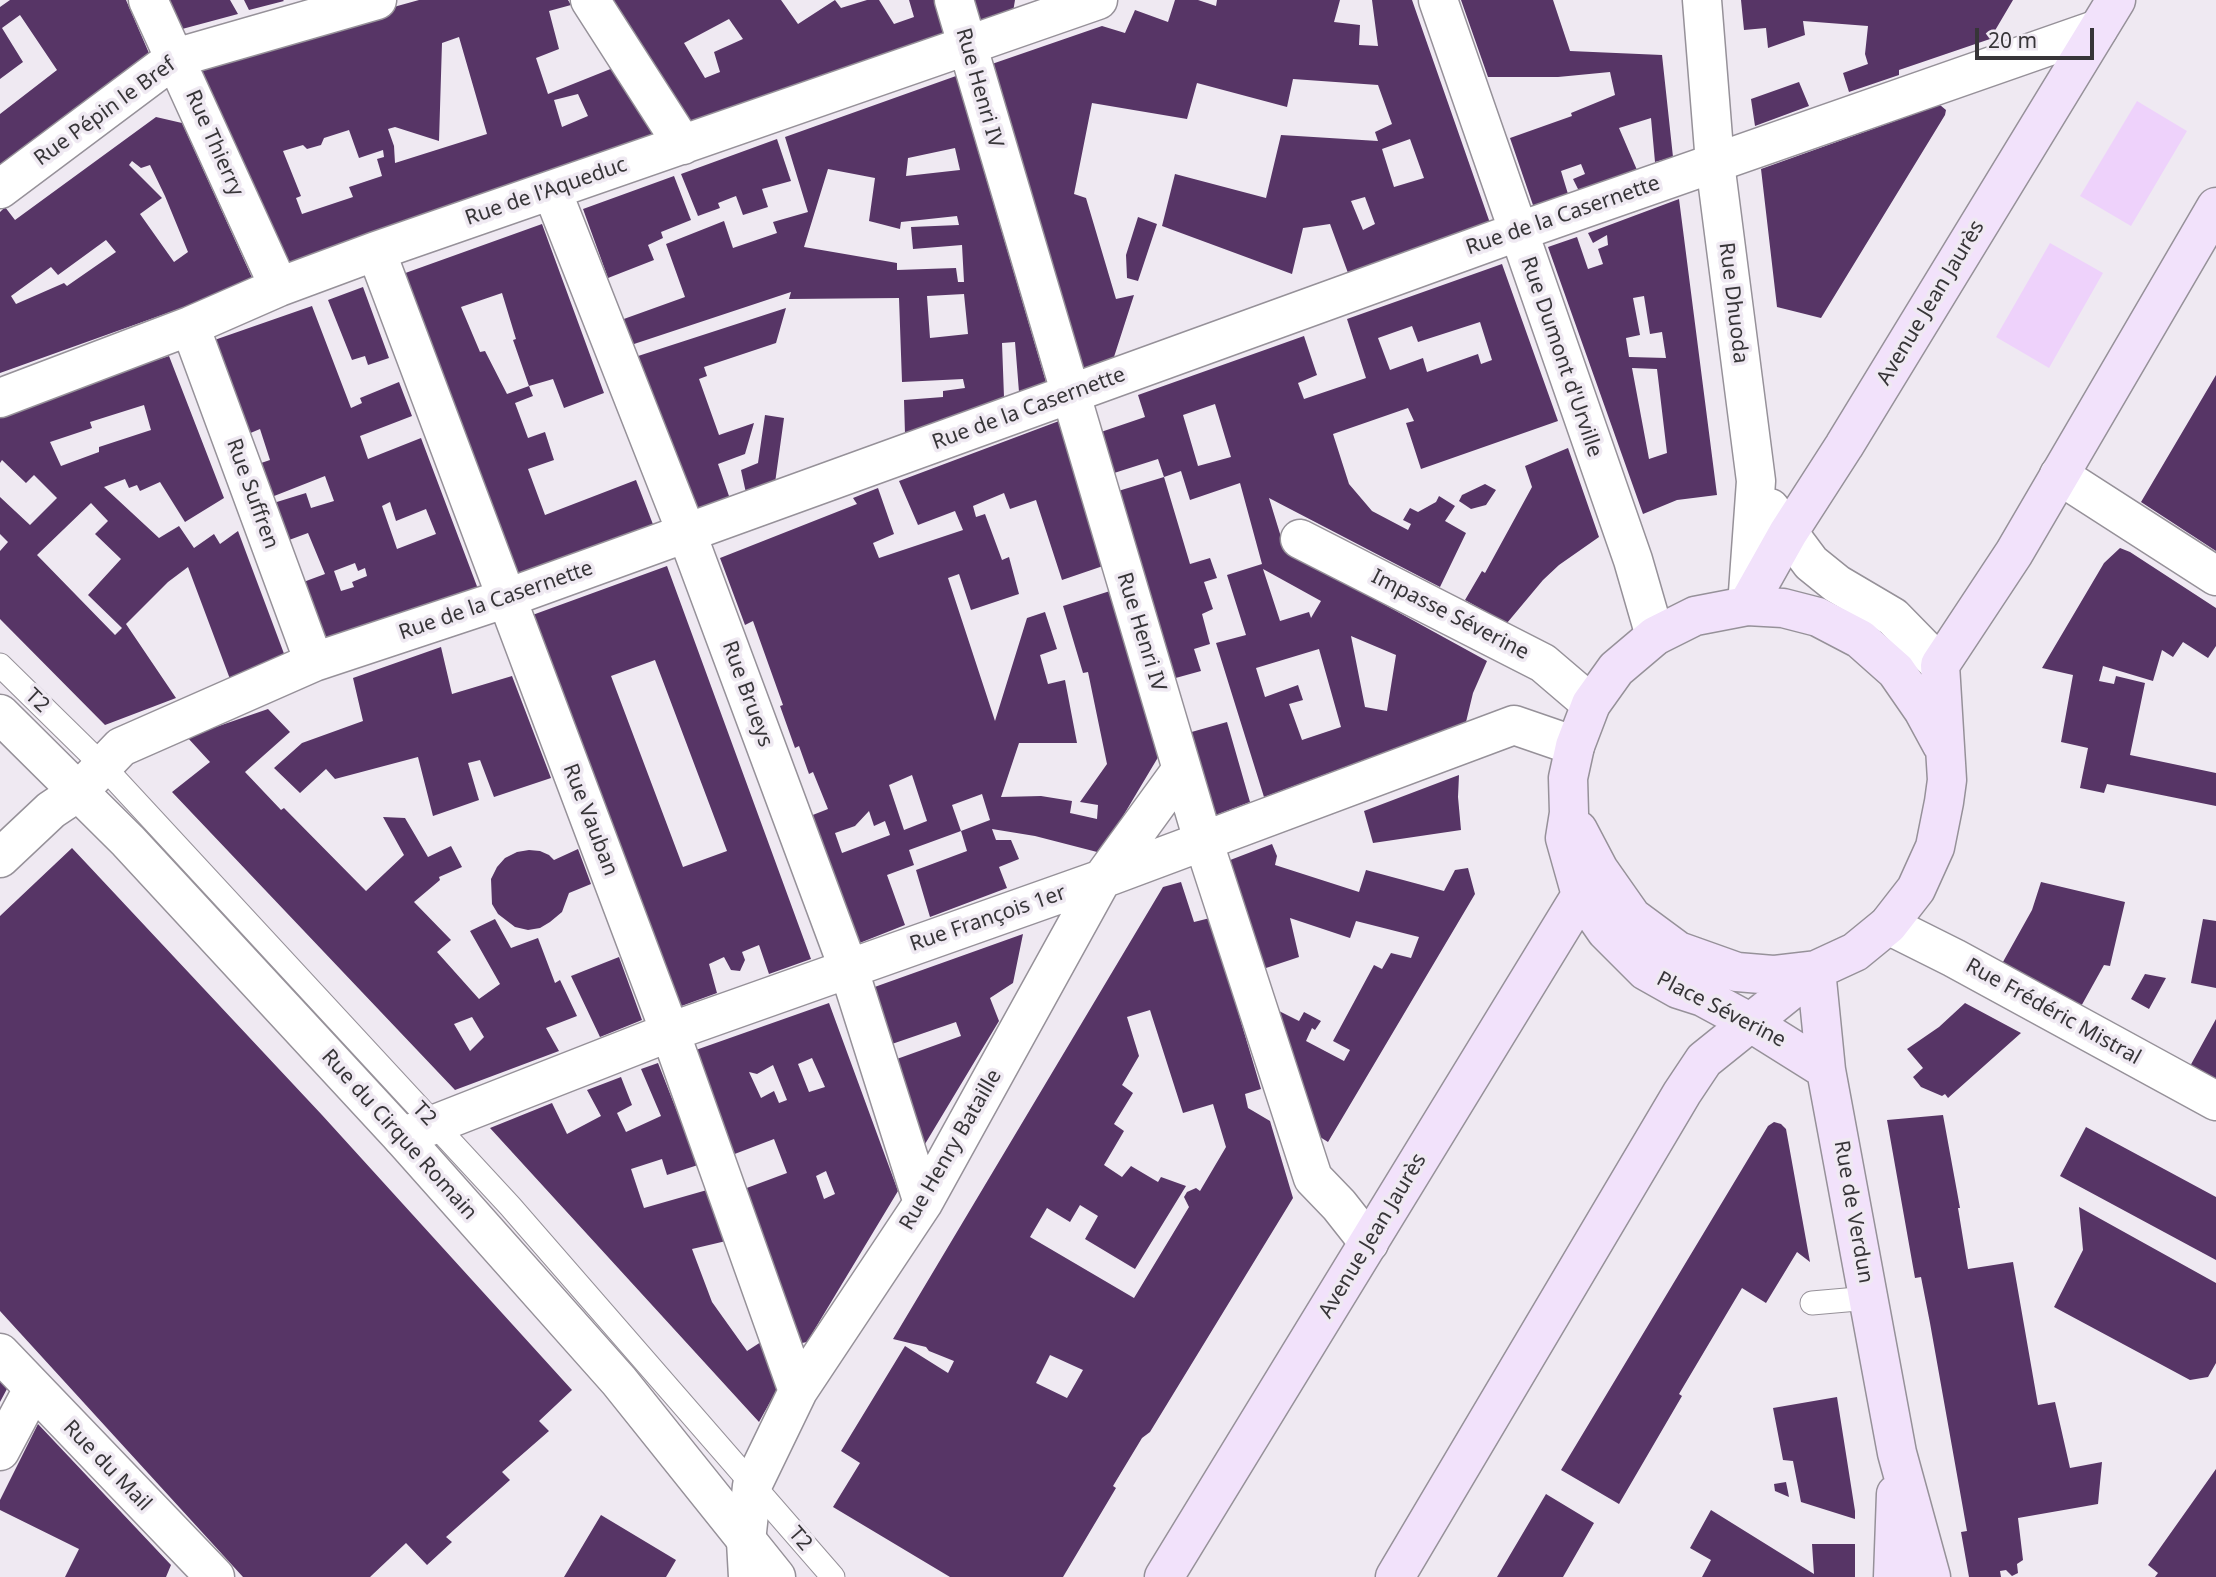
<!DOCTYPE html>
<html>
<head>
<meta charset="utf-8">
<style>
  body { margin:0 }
  #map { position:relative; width:2216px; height:1577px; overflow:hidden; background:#efe9f2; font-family:"Noto Sans",sans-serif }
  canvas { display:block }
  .scale { position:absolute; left:1975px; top:28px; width:119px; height:32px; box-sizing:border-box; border:4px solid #373538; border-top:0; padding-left:9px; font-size:21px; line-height:24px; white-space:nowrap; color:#373538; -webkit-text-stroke:5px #efe9f2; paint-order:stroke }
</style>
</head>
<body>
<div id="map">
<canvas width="2216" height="1577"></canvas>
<div class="scale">20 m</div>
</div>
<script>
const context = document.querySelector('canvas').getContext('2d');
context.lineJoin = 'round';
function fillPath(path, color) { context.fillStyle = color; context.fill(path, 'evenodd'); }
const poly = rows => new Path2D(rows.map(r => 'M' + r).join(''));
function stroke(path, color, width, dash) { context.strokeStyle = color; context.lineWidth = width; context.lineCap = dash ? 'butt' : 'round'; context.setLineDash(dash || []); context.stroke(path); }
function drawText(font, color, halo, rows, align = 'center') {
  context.font = font + ' "Noto Sans",sans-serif'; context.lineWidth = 7; context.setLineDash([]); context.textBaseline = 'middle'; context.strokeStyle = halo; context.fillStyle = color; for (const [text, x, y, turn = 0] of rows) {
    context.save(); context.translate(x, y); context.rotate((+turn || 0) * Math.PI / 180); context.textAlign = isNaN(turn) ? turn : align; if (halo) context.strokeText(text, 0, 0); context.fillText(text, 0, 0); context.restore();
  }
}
const green = poly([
  [2137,101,2187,131,2131,226,2080,196],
  [2050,243,2103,273,2049,368,1996,337]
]);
const building = poly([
  [10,0,126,0,155,67,0,181,0,114,57,70,20,15,2,28,23,62,0,79,0,7],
  [157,0,230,0,238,14,171,32],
  [244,0,283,0,284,1,249,10],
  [419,0,568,0,571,5,549,11,559,49,536,58,548,94,613,68,659,137,281,273,188,64],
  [459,37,487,134,395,163,394,146,388,129,395,127,439,141,442,43],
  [578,94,588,116,562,127,554,100],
  [349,130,359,158,383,150,384,157,377,159,382,176,349,187,353,197,302,214,296,198,301,196,283,151,303,145,307,149,321,145,324,138],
  [606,0,781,0,798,24,835,0,841,8,867,0,879,0,894,24,914,17,909,0,934,0,945,37,687,126],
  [729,19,743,39,714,52,720,72,705,78,684,43],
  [970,0,1015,0,1013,12,978,25],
  [1175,0,1198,0,1216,6,1217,0,1340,0,1334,22,1360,25,1359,45,1378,46,1372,0,1412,0,1490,223,1348,273,1330,224,1303,228,1292,274,1162,226,1175,174,1266,198,1281,135,1378,141,1375,132,1392,124,1378,85,1293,79,1287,107,1197,83,1187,119,1092,103,1074,194,1086,198,1116,299,1134,295,1113,360,1080,372,989,65,1102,26,1125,33,1135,10,1168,22],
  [1410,139,1424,178,1394,187,1382,149],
  [1365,197,1375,224,1363,230,1351,201],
  [1461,0,1553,0,1570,51,1662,55,1673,157,1655,162,1651,118,1619,128,1637,170,1579,191,1573,179,1585,174,1581,164,1561,171,1568,194,1534,208,1510,138,1572,116,1571,113,1615,95,1610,72,1558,77,1488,77],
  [1741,0,2013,0,1990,39,1899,70,1899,75,1849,92,1843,73,1868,64,1865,54,1868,26,1803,21,1805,35,1768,48,1766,28,1744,30],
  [956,76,1046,382,1019,392,1015,342,1002,343,1004,397,905,434,904,400,943,397,943,391,965,388,963,379,902,382,899,298,789,299,791,292,631,345,621,320,685,297,666,244,724,221,733,248,777,233,773,222,808,212,785,137],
  [955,148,960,170,906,176,908,158],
  [828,169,875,178,869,221,900,229,901,222,957,216,959,225,911,227,913,249,962,245,964,282,958,282,956,268,897,270,897,263,804,247],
  [964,294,968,334,930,338,927,296],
  [1799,82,1809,106,1755,126,1751,99],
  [1940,105,1946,110,1945,115,1821,318,1777,307,1761,169],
  [156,117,182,123,254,282,0,373,0,212,5,207,15,220],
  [132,161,141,168,150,165,165,196,188,252,174,262,140,214,162,198,129,165],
  [106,240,116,252,67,286,64,283,16,304,11,296,51,267,58,275],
  [777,139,791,181,762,189,768,207,743,215,736,196,718,203,720,208,698,216,681,174],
  [674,176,691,220,661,232,663,238,648,245,654,260,608,278,583,209],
  [1679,199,1717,495,1677,500,1643,514,1548,247,1577,237,1588,269,1603,264,1598,249,1608,245,1607,235,1593,243,1588,233],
  [1644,296,1650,334,1662,332,1666,358,1629,357,1626,338,1640,335,1633,298],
  [1632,368,1657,369,1667,453,1649,459],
  [1138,217,1157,224,1138,281,1127,278,1126,255],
  [542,224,604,393,564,408,553,379,529,386,513,340,516,339,502,293,461,307,480,352,485,351,507,394,529,386,533,396,515,403,528,438,545,432,554,460,528,469,545,515,636,480,654,527,511,579,397,276],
  [1502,264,1558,421,1421,469,1406,423,1414,421,1408,408,1333,434,1349,484,1372,511,1408,530,1411,524,1403,520,1410,508,1418,512,1436,502,1439,496,1455,506,1445,521,1466,533,1440,587,1269,498,1285,550,1487,661,1473,693,1466,722,1264,797,1216,643,1246,635,1227,575,1262,564,1240,483,1190,500,1181,471,1164,477,1158,459,1111,474,1098,433,1145,417,1138,395,1304,336,1317,375,1298,383,1304,399,1366,378,1347,319],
  [1480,322,1492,360,1481,364,1478,354,1427,372,1423,358,1390,370,1378,338,1412,326,1418,342],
  [1215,404,1231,457,1198,466,1183,415],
  [1263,569,1321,601,1311,618,1309,612,1280,621],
  [1351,636,1396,655,1387,711,1365,707],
  [1319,649,1341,727,1302,740,1289,704,1303,700,1298,685,1265,697,1256,668],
  [363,287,389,358,368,365,365,356,352,360,328,300],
  [312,306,351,408,362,403,360,398,399,382,412,416,360,436,368,459,421,438,478,589,321,646,298,584,325,574,308,533,281,543,267,505,306,493,311,508,334,501,325,476,264,500,252,466,270,460,260,429,241,437,203,344],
  [390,502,396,521,426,509,436,534,397,549,382,506],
  [355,563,358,571,365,568,367,576,352,582,354,587,341,591,334,571],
  [786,308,776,343,704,367,707,376,699,379,719,435,754,423,745,454,718,464,730,499,691,514,635,357],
  [169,356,224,498,185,522,160,482,140,491,137,485,129,488,125,479,104,487,159,538,179,526,194,548,214,534,220,544,238,531,286,659,230,679,188,567,168,582,126,624,176,698,105,725,0,619,0,551,8,542,0,534,0,497,30,525,57,498,34,475,26,483,2,460,0,463,0,411],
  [144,405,151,430,99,447,99,452,61,466,50,442,92,428,90,422],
  [91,503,108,521,95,534,121,559,88,595,122,628,115,635,37,555],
  [2216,375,2216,551,2141,502],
  [765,415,784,418,775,483,746,493,741,470,758,463],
  [1059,421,1103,566,1062,580,1036,500,1010,509,1004,493,973,506,976,517,985,514,1002,560,1009,557,1019,594,971,610,959,574,948,578,995,721,1027,618,1045,612,1057,649,1040,655,1048,684,1065,680,1077,743,1019,743,1001,797,1041,796,1072,801,1070,813,1097,819,1098,805,1080,802,1107,764,1088,672,1083,673,1063,606,1110,591,1160,754,1101,853,1035,836,992,829,996,840,1011,840,1019,859,999,867,1007,888,930,917,916,870,967,851,961,831,990,820,982,794,952,805,961,831,909,850,914,865,887,875,905,925,852,946,805,818,828,809,813,772,809,774,799,746,795,748,780,706,783,705,753,621,745,625,720,558,857,504,853,498,878,488,894,534,873,543,879,558,963,530,955,511,918,525,899,481],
  [912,775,927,821,904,830,889,785],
  [869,811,874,826,885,821,890,835,842,853,835,833,855,826],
  [1568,448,1599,537,1559,565,1543,580,1507,623,1465,600,1482,571,1485,573,1532,487,1525,466],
  [1164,477,1190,564,1210,558,1217,578,1204,582,1213,609,1202,614,1210,644,1194,649,1201,671,1172,679,1115,492],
  [1485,484,1496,490,1486,505,1471,509,1459,501,1462,495],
  [2120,548,2130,552,2216,608,2216,646,2208,658,2183,642,2173,657,2162,650,2153,681,2103,666,2099,681,2114,684,2116,676,2145,683,2130,755,2216,773,2216,806,2107,784,2104,793,2080,788,2088,748,2061,742,2073,675,2042,668,2104,563],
  [667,566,811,959,769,974,759,945,742,952,745,960,740,971,731,970,724,957,709,964,717,993,676,1008,527,617],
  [655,660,727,851,683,867,611,676],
  [441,647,452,694,512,676,551,778,494,797,480,760,468,763,479,800,433,816,418,757,335,779,326,769,300,793,274,768,302,743,363,721,353,678],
  [268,709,290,732,245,772,281,810,284,808,366,891,404,855,383,817,405,818,428,857,451,846,462,867,439,877,440,880,414,902,451,940,437,952,479,999,500,984,470,931,495,919,511,948,538,938,555,983,560,980,577,1016,546,1028,559,1051,455,1090,172,792,210,762,187,737],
  [472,1017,484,1037,470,1051,454,1024],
  [1227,722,1250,802,1213,816,1188,733],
  [1459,775,1458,797,1461,830,1373,843,1364,811],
  [1272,844,1277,856,1275,865,1359,892,1366,870,1444,891,1455,870,1468,868,1475,894,1328,1142,1304,1127,1267,1005,1299,1021,1304,1012,1321,1021,1315,1030,1312,1028,1306,1041,1344,1061,1350,1050,1333,1041,1374,965,1382,969,1391,953,1411,958,1419,937,1356,921,1350,938,1290,918,1299,957,1257,971,1225,862],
  [72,848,322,1115,572,1390,539,1421,549,1431,502,1472,510,1480,446,1537,452,1542,427,1565,406,1543,370,1577,243,1577,0,1311,0,916],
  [578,849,591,884,569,893,562,912,550,922,540,928,528,930,515,927,498,914,492,904,491,879,497,867,505,858,517,852,529,850,540,851,549,855,554,860],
  [1181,882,1194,922,1210,918,1261,1089,1245,1094,1248,1108,1270,1121,1293,1198,1150,1432,1142,1438,1113,1486,1116,1488,1063,1577,950,1577,833,1507,860,1463,841,1451,905,1346,948,1373,954,1361,929,1351,926,1347,893,1339,1163,887],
  [1150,1010,1183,1113,1213,1104,1226,1147,1200,1191,1196,1188,1187,1192,1184,1197,1189,1207,1134,1298,1030,1237,1047,1208,1070,1222,1080,1205,1098,1216,1085,1239,1135,1269,1186,1186,1161,1177,1158,1182,1131,1166,1122,1177,1104,1165,1124,1131,1114,1124,1133,1093,1122,1085,1139,1056,1127,1017],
  [1050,1355,1083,1370,1067,1398,1036,1383],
  [2041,882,2125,902,2110,966,2104,965,2079,1010,1999,969,2032,910],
  [2203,919,2216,921,2216,988,2191,983],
  [1023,934,1013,983,990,998,999,1021,925,1144,894,1060,961,1036,956,1022,889,1045,869,989],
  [619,957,642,1020,600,1037,571,976],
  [2145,974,2166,978,2149,1009,2131,999],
  [829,1003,898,1191,807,1342,802,1343,744,1189,787,1173,774,1139,732,1155,693,1051],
  [812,1058,825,1087,809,1092,798,1064],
  [773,1065,787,1100,779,1103,774,1091,761,1098,749,1072,757,1074],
  [826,1171,835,1194,824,1199,816,1176],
  [1965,1003,2021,1033,1948,1098,1945,1094,1942,1096,1921,1087,1913,1077,1923,1068,1907,1049,1939,1027],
  [2216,1019,2216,1082,2189,1068],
  [658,1063,698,1165,667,1175,662,1159,631,1169,644,1208,707,1190,726,1241,692,1249,712,1302,747,1351,764,1340,780,1384,759,1422,490,1128,552,1103,567,1134,601,1116,587,1090,621,1077,632,1105,617,1113,626,1132,661,1116,641,1069],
  [1943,1115,1960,1208,1958,1208,1968,1269,2013,1262,2038,1405,2055,1402,2070,1468,2102,1462,2098,1504,2018,1518,2023,1560,2017,1564,2018,1573,2012,1576,2006,1570,2000,1571,2001,1577,1969,1577,1961,1532,1967,1531,1930,1323,1921,1277,1915,1278,1887,1120],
  [1774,1122,1781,1124,1786,1129,1810,1262,1797,1252,1766,1303,1742,1288,1679,1394,1682,1396,1619,1504,1561,1470,1753,1151,1768,1126],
  [2086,1127,2216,1197,2216,1260,2060,1176],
  [2079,1207,2216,1283,2216,1363,2208,1377,2190,1380,2054,1307,2083,1250],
  [0,1378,8,1387,0,1402],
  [1837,1397,1855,1511,1855,1519,1801,1502,1793,1461,1783,1460,1773,1408],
  [38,1424,171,1565,166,1577,65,1577,79,1549,0,1510,0,1500],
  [2216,1469,2216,1577,2155,1577,2158,1573,2148,1565],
  [1786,1482,1789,1497,1775,1491,1774,1484],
  [1546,1494,1594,1523,1563,1577,1497,1577],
  [1711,1510,1814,1574,1812,1544,1855,1544,1855,1577,1702,1577,1711,1560,1690,1548],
  [601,1515,676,1560,666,1577,564,1577]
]);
const service = poly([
  [0,665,103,766,510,1206,833,1577],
  [1812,1303,1869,1298]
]);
const minor = poly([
  [148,0,279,287],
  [590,0,683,145],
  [954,0,1203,840,1313,1178,1339,1205,1369,1243],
  [1438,0,1633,560,1655,636],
  [0,189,175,58,377,0],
  [552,191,687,534,848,967,923,1203],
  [376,251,670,1032,798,1391],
  [190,326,314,662],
  [0,398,190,326,279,287,376,251,1098,0],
  [2059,475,2216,576],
  [1300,539,1543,663,1591,704],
  [0,858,51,810,78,792,121,747,314,662,507,598,1517,232,2098,29],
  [1888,925,1954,958,2216,1101],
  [402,1137,670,1032,1102,879,1514,725,1575,746],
  [0,1353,215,1577],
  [0,1451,33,1389],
  [748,1577,746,1541,752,1486,798,1391,923,1203,1102,879,1182,769]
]);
const tertiary = poly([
  [1702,0,1715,163,1756,481,1747,606],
  [1770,508,1811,563,1837,584,1893,617,1940,665],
  [0,714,128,841,402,1137,619,1381,776,1577]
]);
const secondary = poly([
  [1747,606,1788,533,1844,446,2116,0],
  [1578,830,1599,870,1632,917,1678,951,1737,972,1773,975,1816,970],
  [1816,970,1826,1070,1897,1453,1931,1577],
  [1826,1070,1751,1023,1703,997,1678,989,1646,971,1606,931,1581,895,1565,838,1569,813,1568,778,1575,746,1591,704,1616,669,1655,636,1695,616,1747,606,1783,608,1818,617,1860,639,1896,671,1923,710,1942,745],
  [1164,1577,1581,895],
  [1395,1577,1682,1093,1704,1060,1816,970,1855,952,1888,925,1916,889,1935,847,1944,802,1947,780,1940,665,2014,553,2216,207],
  [1893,1577,1896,1494]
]);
const streetNames = [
  ["Rue Henri IV",979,88,74],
  ["Rue Pépin le Bref",105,112,-36],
  ["Rue Thierry",214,143,66],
  ["Rue de l'Aqueduc",546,192,-19],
  ["Rue de la Casernette",1563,216,-19],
  ["Rue Dhuoda",1733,303,83],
  ["Avenue Jean Jaurès",1931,303,-59],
  ["Rue Dumont d'Urville",1561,357,71],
  ["Rue de la Casernette",1029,409,-20],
  ["Rue Suffren",252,494,70],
  ["Rue de la Casernette",496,601,-19],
  ["Impasse Séverine",1450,615,27],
  ["Rue Henri IV",1141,632,73],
  ["Rue Brueys",747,694,70],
  ["T2",37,701,44],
  ["Rue Vauban",590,820,69],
  ["Rue François 1er",988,919,-19],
  ["Place Séverine",1721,1010,27],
  ["Rue Frédéric Mistral",2053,1012,29],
  ["T2",424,1114,47],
  ["Rue du Cirque Romain",399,1135,48],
  ["Rue Henry Bataille",951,1150,-60],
  ["Rue de Verdun",1853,1212,80],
  ["Avenue Jean Jaurès",1373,1236,-59],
  ["Rue du Mail",107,1466,46],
  ["T2",800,1539,49]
];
fillPath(green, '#eed2fb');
fillPath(building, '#573566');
stroke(service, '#969199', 25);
stroke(minor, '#969199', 41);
stroke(tertiary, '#969199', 41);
stroke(secondary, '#969199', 41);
stroke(service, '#fff', 23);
stroke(minor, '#fff', 38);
stroke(tertiary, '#fff', 38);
stroke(secondary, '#f2e2fb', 38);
drawText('21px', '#373538', '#efe9f2', streetNames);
</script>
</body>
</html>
